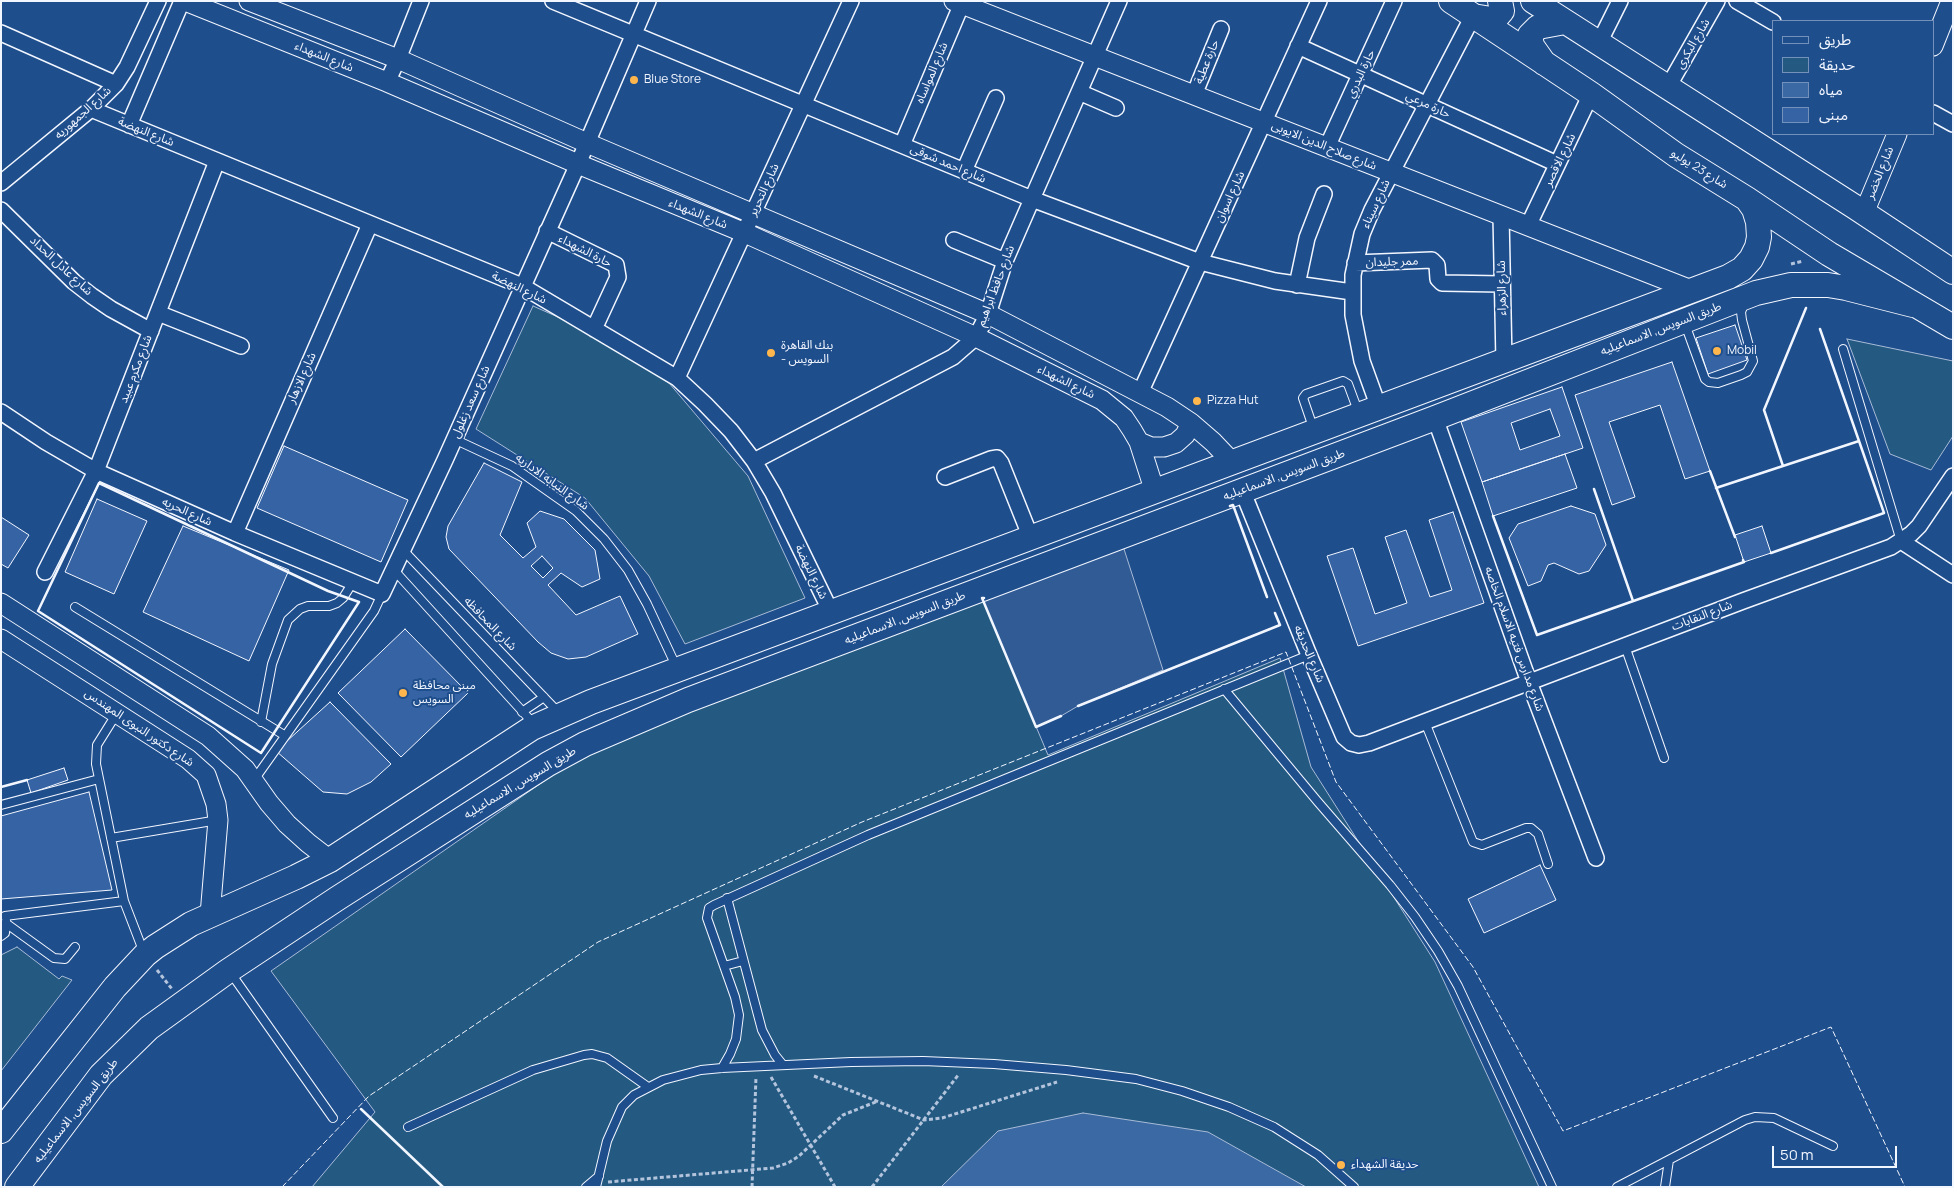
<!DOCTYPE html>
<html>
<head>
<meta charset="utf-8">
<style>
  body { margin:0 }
  #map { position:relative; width:1954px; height:1188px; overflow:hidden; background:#1f4e8c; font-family:Manrope,"Noto Sans Arabic",sans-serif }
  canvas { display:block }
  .frame { position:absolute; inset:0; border:2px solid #f2f6ff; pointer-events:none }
  .legend { position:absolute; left:1772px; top:20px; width:162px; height:115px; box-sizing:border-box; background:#1f4e8c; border:1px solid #7391ba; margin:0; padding:6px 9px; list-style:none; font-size:15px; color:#f2f6ff }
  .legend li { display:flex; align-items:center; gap:10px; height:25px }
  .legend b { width:25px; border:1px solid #7391ba }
  .scale { position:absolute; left:1772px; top:1146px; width:125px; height:22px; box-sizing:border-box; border:2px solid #f2f6ff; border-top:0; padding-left:6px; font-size:15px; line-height:18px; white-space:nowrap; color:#f2f6ff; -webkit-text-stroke:4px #1f4e8c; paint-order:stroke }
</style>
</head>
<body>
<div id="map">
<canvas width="1954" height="1188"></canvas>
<div class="frame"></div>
<ul class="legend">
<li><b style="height:6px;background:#1f4e8c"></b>طريق</li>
<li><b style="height:14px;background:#245a82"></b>حديقة</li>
<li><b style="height:14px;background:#3b69a3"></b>مياه</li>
<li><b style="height:14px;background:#3563a3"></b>مبنى</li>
</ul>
<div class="scale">50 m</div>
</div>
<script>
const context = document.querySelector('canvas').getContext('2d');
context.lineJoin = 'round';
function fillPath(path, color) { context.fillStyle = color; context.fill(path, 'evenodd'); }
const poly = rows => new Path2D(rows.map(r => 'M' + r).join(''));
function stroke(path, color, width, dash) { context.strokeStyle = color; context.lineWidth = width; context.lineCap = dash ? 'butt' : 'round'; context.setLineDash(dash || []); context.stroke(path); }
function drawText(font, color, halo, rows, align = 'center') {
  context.font = font + ' Manrope,"Noto Sans Arabic",sans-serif'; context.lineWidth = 4; context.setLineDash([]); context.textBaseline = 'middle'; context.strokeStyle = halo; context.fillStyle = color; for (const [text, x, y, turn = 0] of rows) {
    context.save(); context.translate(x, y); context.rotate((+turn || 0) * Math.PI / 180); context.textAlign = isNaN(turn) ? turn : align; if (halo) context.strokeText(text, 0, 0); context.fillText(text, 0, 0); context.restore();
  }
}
const green = poly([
  [533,306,576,325,669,383,748,476,805,598,685,644,649,576,585,498,476,429,533,306],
  [1847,339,1953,361,1953,436,1931,470,1890,454,1847,339],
  [982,598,1048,755,1280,658,1311,767,1435,962,1539,1187,312,1187,375,1112,271,971,590,749,982,598],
  [17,947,59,979,62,976,72,980,1,1071,1,955,17,947]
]);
const parking = poly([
  [1123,546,1163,670,1078,706,1061,716,1036,727,982,598,1123,546]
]);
const water = poly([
  [1083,1113,1208,1132,1306,1187,941,1187,998,1131,1083,1113]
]);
const building = poly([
  [1735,325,1747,360,1708,374,1696,338,1735,325],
  [1672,362,1710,471,1685,479,1660,405,1609,422,1635,497,1612,505,1575,395,1672,362],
  [1562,387,1583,448,1482,482,1461,422,1562,387],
  [1550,409,1560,436,1520,450,1511,423,1550,409],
  [284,446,408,500,381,562,257,508,284,446],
  [1565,454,1577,488,1493,516,1482,482,1565,454],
  [484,463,522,482,500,535,523,558,536,547,527,523,540,511,564,519,595,550,600,579,582,587,561,573,548,585,576,615,620,596,638,634,586,657,568,659,551,653,538,642,449,549,446,537,448,526,484,463],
  [542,556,553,568,543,578,531,566,542,556],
  [97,499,147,521,114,594,65,572,97,499],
  [1571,506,1595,514,1606,545,1589,571,1579,574,1554,563,1548,565,1541,581,1528,586,1509,538,1518,524,1571,506],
  [1453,512,1484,603,1358,646,1327,556,1353,548,1375,614,1407,603,1385,537,1406,530,1430,597,1452,590,1429,520,1453,512],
  [1,517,29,535,8,568,1,564,1,517],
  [183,526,289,570,249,661,143,612,183,526],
  [1762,526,1771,553,1744,562,1735,535,1762,526],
  [405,629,468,693,401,757,338,693,405,629],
  [330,702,391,764,371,782,347,794,323,792,276,751,330,702],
  [64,768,68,780,31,793,27,780,64,768],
  [89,792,112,890,1,899,1,816,89,792],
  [1540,865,1556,900,1484,933,1468,899,1540,865]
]);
const path = poly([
  [1791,264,1803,261],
  [157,970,172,989],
  [814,1076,924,1120,942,1118,1057,1082],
  [771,1077,835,1187],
  [608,1182,773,1168,788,1163,799,1156,843,1115,878,1101],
  [752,1187,756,1077],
  [872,1187,959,1074]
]);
const service = poly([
  [1685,324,1705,379,1709,382,1718,383,1741,375,1747,372,1753,361,1742,320,1741,312,1745,302],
  [1843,349,1901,541],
  [1314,430,1303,398,1306,394,1343,381,1348,384,1358,411],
  [454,439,512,466,576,511,604,539,628,570,647,604,677,668],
  [403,550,559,713],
  [393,569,533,723],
  [75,607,284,735],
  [1625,646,1664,758],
  [1224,689,1318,802,1390,885,1415,917,1438,951,1458,986,1552,1187],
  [522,712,544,697],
  [117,713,97,745,96,764,124,901,144,953],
  [261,722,272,664,288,620,300,609,308,606,329,606,337,603,343,598,353,582],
  [1425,722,1473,842,1482,845,1526,828,1531,828,1538,834,1548,864],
  [254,780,374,611,382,594],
  [1,805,99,779],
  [111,838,218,820],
  [727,898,762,1030,775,1055,783,1065],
  [5,916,124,901],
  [7,924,54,958,65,959,75,947],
  [1,936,5,933,6,921],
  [724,966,743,961],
  [230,972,333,1118],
  [722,1068,730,1054,736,1039,739,1015,735,997,707,918,709,908,714,905,868,835,1309,655],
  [408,1127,533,1070,584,1055,592,1054,607,1058,648,1087],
  [586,1187,599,1176],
  [596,1187,607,1141,622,1107,634,1095,663,1080,701,1070,722,1068,851,1062,923,1061,994,1064,1066,1070,1136,1079,1182,1091,1229,1107,1274,1127,1318,1155,1354,1187],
  [1617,1187,1745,1120,1755,1117,1774,1118,1833,1146],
  [1665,1187,1669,1160]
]);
const minor = poly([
  [553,1,1032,199,1200,262,1275,281,1352,292],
  [1737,1,1773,22],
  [1,33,116,84],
  [1599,43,1620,1],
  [1298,46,1557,164],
  [387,82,398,59,421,1],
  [1668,87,1717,1],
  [1079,92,1116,108],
  [1194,95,1221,29],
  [91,109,522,286,677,378,705,404,731,431,754,461,773,493,831,612],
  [1933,113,1953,124],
  [129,125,182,1],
  [902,145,963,1],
  [1327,147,1394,1],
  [964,171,996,98],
  [1,183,91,109,116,84,127,67,158,1],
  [1,210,74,282,92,296,111,309,151,331],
  [1501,215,1504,362],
  [1528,226,1591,94],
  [547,231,616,265,618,277,594,329],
  [954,240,1005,261],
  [1355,263,1432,260,1437,265,1438,279,1442,283,1502,284],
  [1297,285,1307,238,1324,194],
  [158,313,241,346],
  [677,378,851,1],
  [1140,393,1319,1],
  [1379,408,1362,361,1353,315,1353,275,1362,234,1372,210,1473,16],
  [1,412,46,442,96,471,235,533,382,594,445,460,578,164,648,1],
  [1435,418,1529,682,1596,858],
  [754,461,953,357,976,337,988,314,1005,261,1032,199,1119,1],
  [945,477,991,459,997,458,1001,463,1031,538],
  [1242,490,1309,655,1344,737,1351,743,1359,745,1369,743,1743,601,1891,547,1911,534,1919,526,1953,476],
  [235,533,370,224],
  [1901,541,1953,575],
  [45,572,96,471,217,161]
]);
const tertiary = poly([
  [185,1,387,82,578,164,745,233,976,337,1102,400,1124,418,1132,430,1139,442,1155,492],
  [249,1,398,59,587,143,988,314,1167,407,1191,423,1213,442,1233,463],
  [954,1,1694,291],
  [1933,46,1951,1],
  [1864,213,1897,134],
  [1139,442,1151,447,1164,447,1176,443,1185,435,1191,423],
  [1,603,208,736,245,769,269,803,287,824,308,843,330,860],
  [1,639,188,759,206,775,216,804,218,820,210,915]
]);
const primary = poly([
  [1451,1,1591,94,1676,155,1747,199,1829,254,1953,327],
  [1533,1,1855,207,1953,272],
  [1473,16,1491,19,1496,18,1502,11,1500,1],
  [1544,63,1532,46,1530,35,1538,27,1565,22],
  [1,1131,115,987,145,955,155,947,191,924,296,877,330,860,532,728,591,702,1728,277,1742,269,1751,259,1757,247,1759,237,1758,222,1754,209,1747,199],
  [17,1187,101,1075,149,1028,228,971,338,898,548,764,585,744,688,700,1435,418,1756,293,1791,285,1828,285,1846,288,1913,305]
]);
const fence = poly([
  [282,1187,369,1096,598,942,862,822,1286,652,1336,782,1473,967,1563,1131,1831,1027,1905,1187]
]);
const wall = poly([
  [1820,329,1859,441],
  [1783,466,1764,410,1806,308],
  [1710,471,1735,537],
  [99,483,328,591,359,602,261,753,38,611,99,483],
  [1716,488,1859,441,1884,513,1771,553],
  [1594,489,1633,601],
  [1230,506,1233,505,1267,597],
  [1493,516,1537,635,1744,562,1743,560],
  [984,598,982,598,1036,727,1061,716],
  [1078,706,1280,625,1275,613],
  [1,787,27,780],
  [361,1109,443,1187]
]);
const markers = [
  [634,80,5,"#ffb74d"],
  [1717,351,5,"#ffb74d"],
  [771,353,5,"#ffb74d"],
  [1197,401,5,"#ffb74d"],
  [403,693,5,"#ffb74d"],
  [1341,1165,5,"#ffb74d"]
];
const streetNames = [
  ["شارع البكرى",1693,44,-60],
  ["شارع الشهداء",324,57,22],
  ["حارة عطية",1207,62,-68],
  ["شارع المواساه",932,73,-67],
  ["حارة البدري",1361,74,-65],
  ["حارة مرعي",1428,105,25],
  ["شارع الجمهوريه",83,113,-42],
  ["شارع النهضة",146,132,22],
  ["شارع صلاح الدين الايوبى",1324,146,22],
  ["شارع الاقصر",1560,160,-64],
  ["شارع احمد شوقى",948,164,23],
  ["شارع 23 يوليو",1699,169,32],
  ["شارع الخضر",1880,173,-68],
  ["شارع التحرير",764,190,-65],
  ["شارع اسوان",1230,197,-65],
  ["شارع سيناء",1376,204,-65],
  ["شارع الشهداء",698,214,22],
  ["حارة الشهداء",585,251,27],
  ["ممر جليدان",1392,262,-2],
  ["شارع عادل الحداد",61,266,43],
  ["شارع حافظ ابراهيم",996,286,-69],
  ["شارع النهضة",519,288,26],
  ["شارع الزهراء",1502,288,-91],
  ["طريق السويس, الاسماعيليه",1661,329,-21],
  ["شارع مكرم عبيد",136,369,-69],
  ["شارع الازهار",302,378,-66],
  ["شارع الشهداء",1066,382,26],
  ["شارع سعد زغلول",471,402,-66],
  ["طريق السويس, الاسماعيليه",1284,475,-20],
  ["شارع النيابه الاداريه",552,482,36],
  ["شارع الحريه",187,512,24],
  ["شارع النهضة",811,572,64],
  ["شارع النقابات",1702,616,-21],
  ["طريق السويس, الاسماعيليه",905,618,-21],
  ["شارع المحافظه",490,624,46],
  ["شارع مدارس فتيه الاسلام الخاصه",1514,639,70],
  ["شارع الحديقه",1309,654,67],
  ["شارع دكتور النبوى المهندس",139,728,34],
  ["طريق السويس, الاسماعيليه",520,783,-31],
  ["طريق السويس, الاسماعيليه",76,1111,-52]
];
const poiNames = [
  ["Blue Store",644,80],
  ["بنك القاهرة",781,346],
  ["- السويس",781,360],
  ["Mobil",1727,351],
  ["Pizza Hut",1207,401],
  ["مبنى محافظة",413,686],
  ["السويس",413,700],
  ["حديقة الشهداء",1351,1165]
];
fillPath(green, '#245a82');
stroke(green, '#a8bbd7', 1);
fillPath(parking, '#305b95');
stroke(parking, '#a8bbd7', 1);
fillPath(water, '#3b69a3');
stroke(water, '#a8bbd7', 1);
fillPath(building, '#3563a3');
stroke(building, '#f2f6ff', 1);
stroke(service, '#f2f6ff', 10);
stroke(minor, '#f2f6ff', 18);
stroke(tertiary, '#f2f6ff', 21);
stroke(primary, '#f2f6ff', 26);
stroke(path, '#b3c4dc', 3, [4, 2.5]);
stroke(service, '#1f4e8c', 8);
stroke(minor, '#1f4e8c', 15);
stroke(tertiary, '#1f4e8c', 19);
stroke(primary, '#1f4e8c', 24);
stroke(fence, '#f2f6ff', 1, [6, 2.5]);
stroke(wall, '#f2f6ff', 2.5);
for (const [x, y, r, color] of markers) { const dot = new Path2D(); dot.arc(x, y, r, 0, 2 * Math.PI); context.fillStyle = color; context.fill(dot); stroke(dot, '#1f4e8c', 2); }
drawText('12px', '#f2f6ff', '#1f4e8c', streetNames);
drawText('12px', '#f2f6ff', '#1f4e8c', poiNames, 'left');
</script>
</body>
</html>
